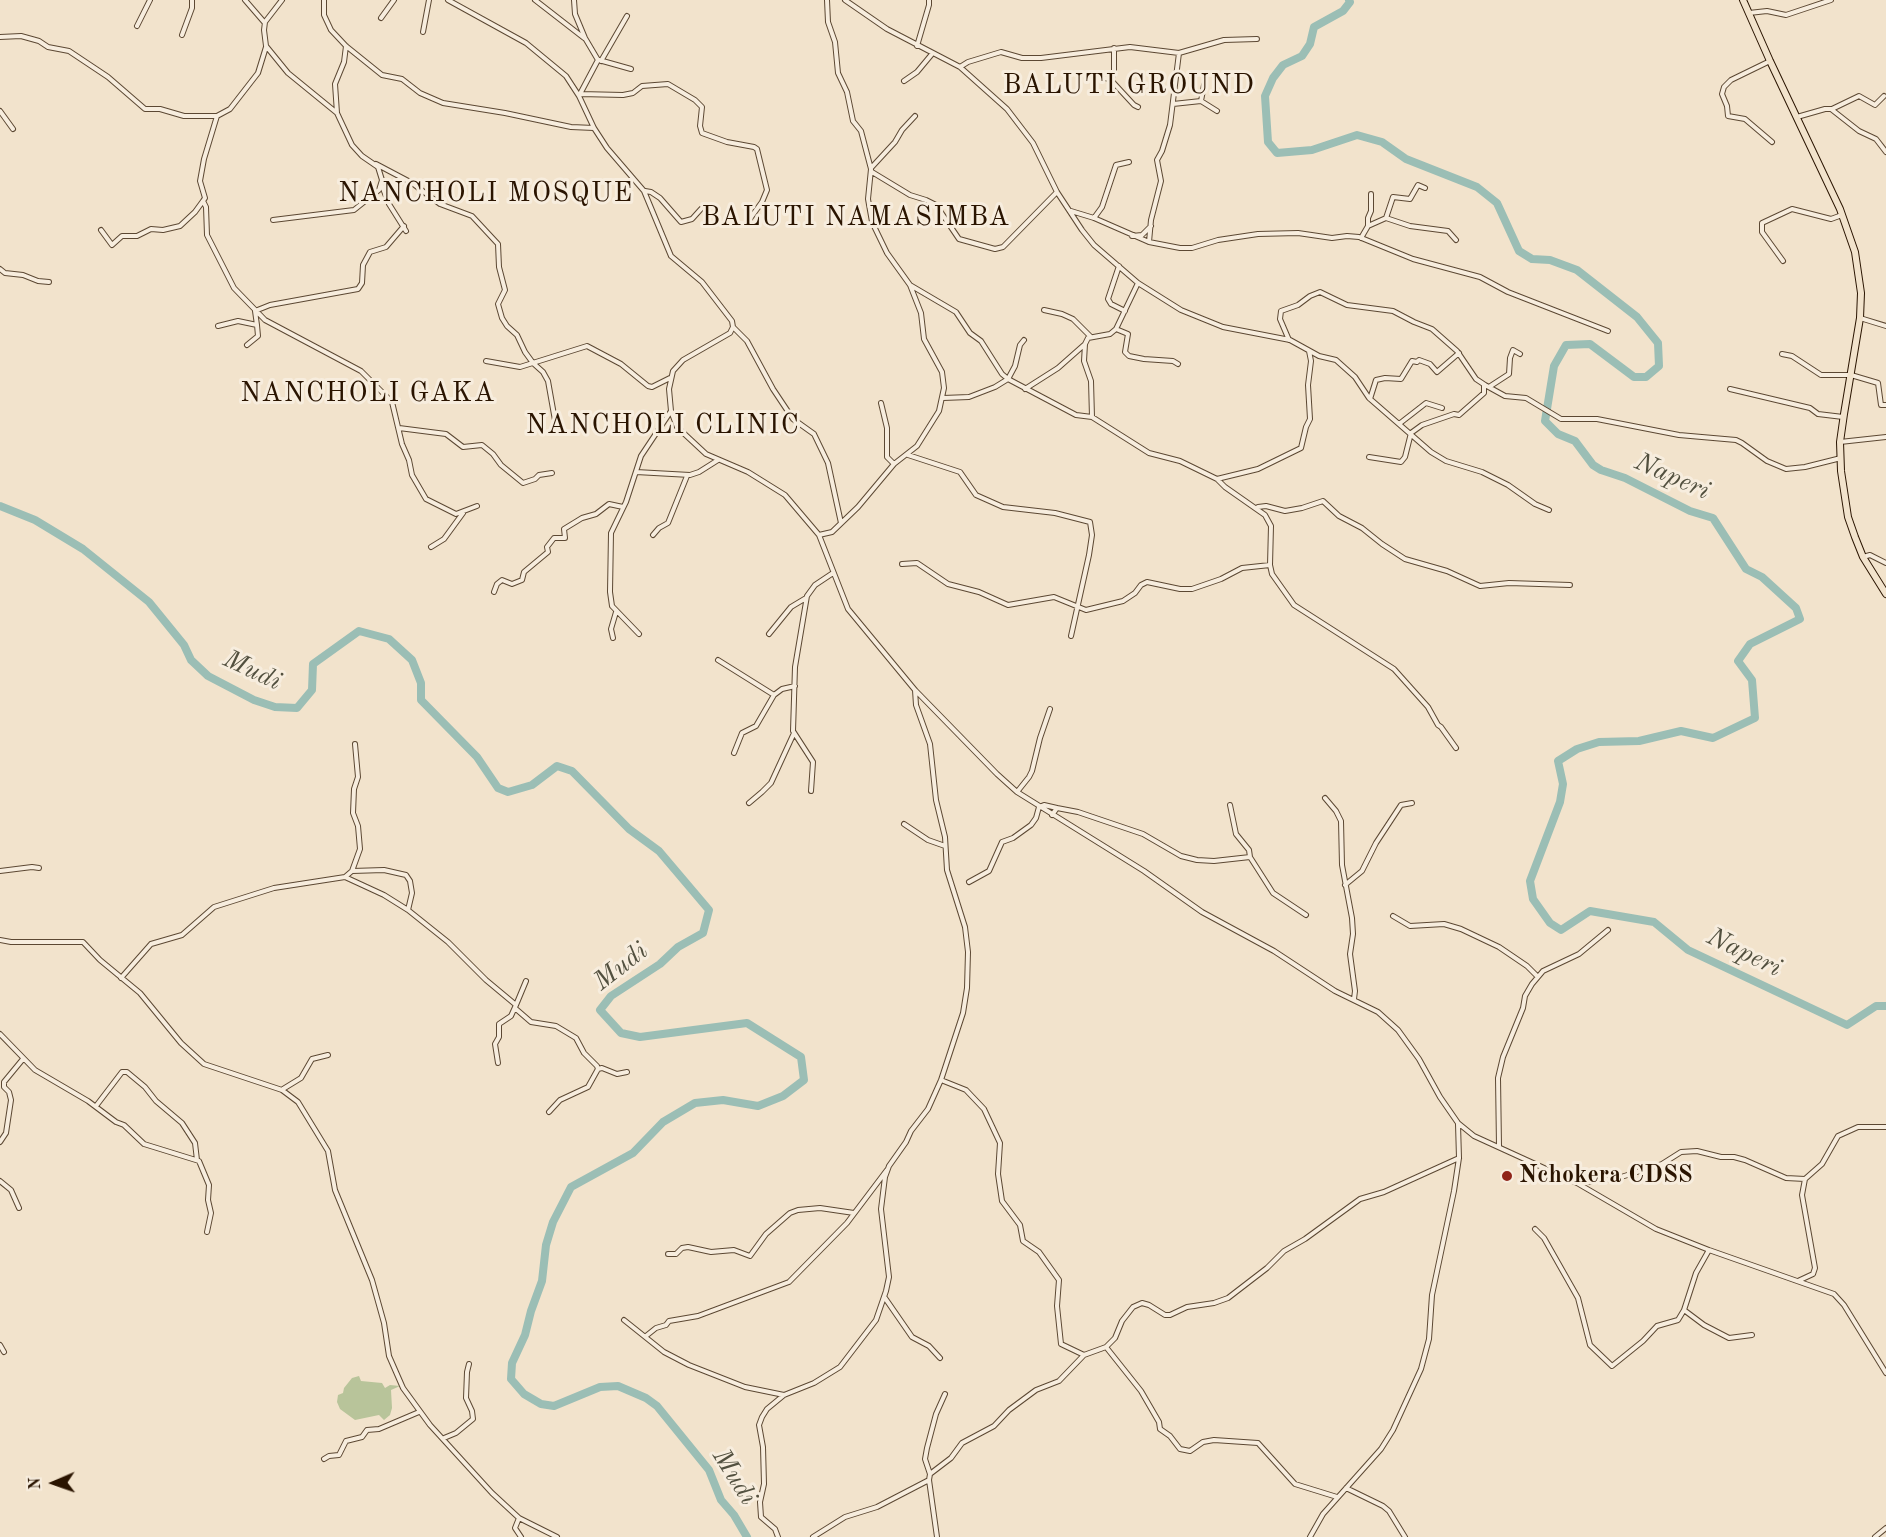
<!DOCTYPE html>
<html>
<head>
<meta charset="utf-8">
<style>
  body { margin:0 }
  #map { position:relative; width:1886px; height:1537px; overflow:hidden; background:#f2e3cc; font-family:"Old Standard TT",serif }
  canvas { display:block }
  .north { position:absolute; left:24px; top:1453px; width:60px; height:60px; -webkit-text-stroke:4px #f7edde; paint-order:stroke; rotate:268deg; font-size:16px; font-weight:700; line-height:24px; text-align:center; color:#2a1400 }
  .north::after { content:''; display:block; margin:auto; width:21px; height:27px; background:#2a1400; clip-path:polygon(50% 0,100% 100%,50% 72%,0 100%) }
</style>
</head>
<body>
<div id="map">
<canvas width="1886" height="1537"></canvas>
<div class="north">N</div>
</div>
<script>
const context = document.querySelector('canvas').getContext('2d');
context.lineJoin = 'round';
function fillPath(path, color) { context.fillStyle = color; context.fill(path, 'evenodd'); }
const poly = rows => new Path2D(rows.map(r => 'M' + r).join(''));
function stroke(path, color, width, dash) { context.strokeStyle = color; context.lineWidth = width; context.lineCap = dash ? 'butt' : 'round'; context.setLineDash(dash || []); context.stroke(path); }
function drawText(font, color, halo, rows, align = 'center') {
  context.font = font + ' "Old Standard TT",serif'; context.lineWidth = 6; context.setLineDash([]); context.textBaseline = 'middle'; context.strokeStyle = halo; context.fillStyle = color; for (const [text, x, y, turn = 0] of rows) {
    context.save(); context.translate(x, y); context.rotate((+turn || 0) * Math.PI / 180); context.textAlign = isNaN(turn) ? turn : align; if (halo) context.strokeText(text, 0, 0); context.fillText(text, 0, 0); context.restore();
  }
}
const green = poly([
  [359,1376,361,1381,382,1383,385,1388,390,1385,400,1386,391,1390,392,1408,390,1415,384,1420,379,1415,355,1420,340,1409,337,1402,338,1395,343,1393,344,1388,352,1378]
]);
const river = poly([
  [1349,0,1350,2,1343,11,1314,27,1310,44,1302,56,1283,65,1273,78,1265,96,1268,142,1277,153,1312,150,1357,135,1382,142,1406,159,1477,187,1497,203,1519,251,1532,259,1550,260,1577,270,1637,317,1658,343,1659,366,1646,377,1634,377,1590,344,1566,345,1554,366,1545,421,1558,434,1575,441,1593,465,1601,470,1625,478,1690,511,1713,518,1746,569,1762,577,1796,608,1800,619,1750,644,1738,661,1752,680,1755,718,1713,738,1681,731,1639,741,1599,742,1577,749,1558,761,1563,784,1560,802,1530,881,1533,899,1550,923,1561,930,1590,911,1654,922,1688,950,1847,1025,1876,1006,1886,1006],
  [0,506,35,520,83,549,149,602,184,645,191,660,208,676,254,700,275,707,297,708,312,690,313,664,359,631,389,639,412,660,421,683,421,700,477,757,498,788,508,792,532,785,557,766,572,771,629,829,659,851,709,910,703,933,678,947,660,964,611,996,600,1010,621,1033,640,1037,747,1023,801,1057,804,1080,783,1096,758,1106,723,1100,695,1103,663,1122,633,1153,571,1187,553,1222,546,1245,542,1281,531,1311,525,1335,512,1363,511,1379,524,1394,541,1404,554,1406,600,1387,618,1386,646,1398,657,1406,709,1470,721,1500,734,1515,747,1537]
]);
const minor = poly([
  [245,0,264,22],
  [324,0,324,15,331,30,346,46,382,75,402,79,420,93,443,103,505,113,571,127,594,128],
  [448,0,526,43,566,76,579,96,594,128,607,148,644,191,671,256,702,282,732,321,733,327,730,333,683,360,673,371,669,389,671,411,677,427,706,454,748,472,785,495,819,535,848,609,915,690,997,774,1017,792,1144,871,1202,912,1274,951,1335,991,1378,1012,1398,1030,1419,1059,1440,1097,1458,1123,1474,1136,1577,1183,1656,1229,1709,1250,1834,1294,1844,1305,1886,1373],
  [535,0,584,38],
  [574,0,575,14,585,38,598,60,580,94],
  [845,0,887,29,960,67,1007,109,1033,143,1057,192,1082,230,1094,245,1138,283,1181,310,1223,327,1290,340,1319,356,1336,360,1355,377,1369,398,1431,452,1446,461,1482,472,1508,485,1535,504,1549,510],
  [1749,13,1767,11,1786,15,1831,0],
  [381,18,394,0],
  [137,26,150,0],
  [423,32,429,0],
  [182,35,192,8,192,0],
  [0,37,21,36,39,41,48,47,69,51,108,77,145,109,160,109,184,116,217,116,230,109,258,73,266,47],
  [917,46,929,5,929,0],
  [599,60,631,69],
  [601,61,627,16],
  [1770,61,1731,80,1724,87,1722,94,1727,106,1728,116,1745,119,1772,142],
  [960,67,968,62,1001,52,1022,58,1041,58,1130,47,1179,53,1224,40,1257,39],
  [1098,77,1110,79,1134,105,1138,107],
  [1110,79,1114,74,1114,48],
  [904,81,917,72,932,54],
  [580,94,623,95,633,93,642,86,668,84,695,100,702,107,700,126,702,133,727,142,754,147,757,149,767,190,762,202,749,220],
  [1201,101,1204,85],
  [1173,104,1201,101,1217,111],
  [1832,109,1859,96,1875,105,1884,96],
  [0,111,13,129],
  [337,113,335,84,344,62,346,46],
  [217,116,204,159,200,181,205,198,203,201,206,207,207,235,234,288,265,320,361,371,392,402,402,444,409,460,412,475,426,499,456,514,477,506],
  [1797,117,1825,109,1831,109,1859,131,1876,139,1886,152],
  [376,164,412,183,440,204,472,216,498,244,499,267,505,290,498,304,502,318,507,326,517,335,525,352,533,363,543,372,548,381,556,426],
  [871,168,895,142,902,130,915,116],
  [872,172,910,195,926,200,936,205,959,239,995,249,1003,247,1057,192],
  [382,186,389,204,406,231],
  [645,191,651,192,660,198,681,222,692,219,701,209],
  [1071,211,1094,218,1149,242,1180,248,1192,248,1218,240,1258,234,1298,233,1332,238,1347,236,1359,237,1413,259,1480,277,1508,292,1608,331],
  [1094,218,1102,207,1116,165,1129,162],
  [1386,218,1393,197,1410,199,1418,185,1425,188],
  [273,220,354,210,379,190,382,180,378,167,362,156,352,145,337,113,288,73,266,46,264,30,265,22,282,0],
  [1368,226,1368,218,1371,211,1371,194],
  [101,230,112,245,122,236,137,236,151,229,163,230,180,226,195,212,203,201],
  [1132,236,1142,235,1151,226],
  [1361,238,1368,226,1386,218,1410,226,1448,231,1456,240],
  [1149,242,1151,220,1161,181,1157,160,1162,151,1170,125,1179,53],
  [1783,261,1762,232,1762,223,1792,209,1831,219,1842,215],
  [1119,266,1108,299,1111,304,1125,311],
  [0,269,5,273,23,275,38,281,49,282],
  [1138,283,1116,329,1110,334,1088,338,1085,344,1084,361,1091,381,1092,417,1149,453,1180,461,1217,479,1225,487,1265,515,1271,526,1270,565,1272,574,1294,605,1394,669,1428,707,1438,725,1441,727,1456,748],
  [910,285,956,312,970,333,981,341,1002,374,1008,379,1076,415,1092,417],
  [1044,310,1062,314,1073,319,1091,337],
  [1860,318,1886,326],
  [218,326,238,321,257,325,255,311,270,305,358,289,362,283,363,265,370,252,386,247,404,226],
  [733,327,747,341,773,389,793,419,814,434,828,463,841,523],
  [1116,329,1128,334,1125,352,1129,356,1144,359,1173,361,1178,364],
  [1289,340,1280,319,1281,311,1298,305,1310,296,1320,292,1347,305,1393,311,1414,322,1432,329,1457,351,1476,379,1485,385,1505,396,1526,398,1561,419,1597,419,1679,435,1736,440,1742,443,1767,461,1786,469,1805,467,1841,458],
  [247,345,258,336,257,325],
  [1782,354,1792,356,1821,375,1851,375,1878,383,1881,405,1886,405],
  [486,361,520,367,587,346,621,364,648,386,652,387,670,378],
  [1489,387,1509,374,1510,358,1513,350,1520,354],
  [1025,389,1058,368,1084,345],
  [1730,389,1810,408,1818,414,1843,417],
  [943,398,969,397,995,387,1008,379,1015,366,1020,345,1024,340],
  [1370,399,1376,380,1385,378,1401,379,1412,361,1417,362,1419,360,1430,364,1437,372,1459,353],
  [881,403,887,428,887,457,894,464],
  [1399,424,1426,403,1442,408],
  [399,428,446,434,463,447,482,445,493,454,501,465,523,483,535,479,539,475,552,473],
  [1840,442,1886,437],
  [908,455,960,472,976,495,1003,507,1055,513,1090,522,1092,535,1089,555,1071,636],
  [1369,457,1401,462,1405,457,1411,433,1422,425,1454,414,1459,415,1484,393,1484,385],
  [636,472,690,475,699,472,718,460],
  [1217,479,1258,469,1301,448,1306,427,1310,419,1308,385,1311,361,1309,351],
  [1258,507,1266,506,1285,511,1302,508,1323,501,1339,516,1362,528,1382,544,1405,559,1447,571,1480,586,1509,583,1570,585],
  [653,535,659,528,668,523,687,476],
  [819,535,832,532,858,507,894,464,917,446,939,411,944,388,942,372,924,339,921,313,910,285,887,253,872,222,868,199,871,169,861,131,853,121,847,92,838,73,835,42,828,22,827,0],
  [431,547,444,539,463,513],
  [1863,557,1870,555,1886,563],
  [902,564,917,563,948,584,979,592,1008,605,1054,597,1086,610,1123,601,1135,593,1141,585,1147,582,1180,589,1192,589,1221,579,1242,568,1270,565],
  [494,592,497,584,502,580,512,584,522,580,524,572,548,552,547,547,554,538,565,538,564,529,582,518,596,514,609,504,623,507],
  [639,634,612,606,610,592,611,533,626,502,641,456,671,411],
  [769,634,791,607,806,598],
  [613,638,611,629,616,612],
  [718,660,774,695],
  [734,753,742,733,756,726,774,695,782,689,795,686],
  [811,791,813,762,793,731,795,667,807,596,815,585,833,573],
  [1017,792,1029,777,1032,771,1040,738,1050,709],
  [1325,798,1336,811,1341,821,1342,865,1352,918,1353,934,1350,954,1355,991,1354,999],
  [749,803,762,792,771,783,794,733],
  [1230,805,1236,834,1249,850,1250,857],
  [1052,815,1057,808,1078,812,1143,834,1181,856,1197,860,1214,861,1250,857,1273,893,1306,915],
  [904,824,928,840,945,846],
  [0,871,32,867,39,868],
  [352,871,384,870,406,875,410,881,412,893,408,910],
  [345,877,384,895,408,910,448,942,486,980,516,1005,511,1016,499,1024,499,1037,495,1044,498,1063],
  [969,882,989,871,1002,842,1013,838,1031,825,1036,818,1039,807,1044,805,1057,808],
  [1345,885,1362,871,1376,843,1401,805,1412,803],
  [1393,916,1410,926,1444,924,1461,929,1499,947,1527,966,1537,976],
  [0,940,11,942,83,942,100,960,140,993,181,1043,204,1064,282,1090,298,1102,328,1151,335,1190,372,1280,384,1323,389,1356,403,1388,430,1425,492,1493,519,1518,557,1537],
  [121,978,151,944,182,935,214,907,274,888,345,877,352,871,360,849,358,826,353,813,354,789,358,777,355,744],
  [516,1005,526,981],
  [516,1009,531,1022,556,1026,576,1038,584,1053,597,1066,598,1069,602,1068,617,1074,627,1072],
  [0,1034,35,1070,88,1101,116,1122,124,1125,144,1144,199,1161,209,1185,208,1200,211,1213,207,1232],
  [941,1080,966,1090,984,1109,1000,1143,998,1174,1002,1201,1020,1225,1023,1241,1039,1252,1059,1280,1057,1306,1061,1344,1084,1355],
  [283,1089,301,1078,312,1059,328,1055],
  [96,1106,122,1072,127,1072,145,1087,156,1101,182,1123,195,1143,197,1160],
  [549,1112,560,1100,588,1087,598,1069],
  [0,1142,6,1133,11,1100,9,1092,4,1087,4,1082,23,1059],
  [1499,1146,1498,1078,1503,1057,1523,1008,1525,996,1532,984,1543,971,1579,954,1608,930],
  [1805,1179,1822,1164,1838,1136,1858,1127,1886,1127],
  [0,1181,11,1190,19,1208],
  [1578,1183,1618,1178,1662,1164,1681,1152,1697,1151,1721,1157,1734,1157,1745,1160,1786,1178,1805,1179,1802,1195,1815,1268,1813,1274,1798,1281],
  [1535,1229,1544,1238,1578,1298,1590,1345,1612,1366,1643,1341,1657,1326,1678,1320,1684,1310],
  [1709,1250,1696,1273,1684,1310,1704,1325,1729,1338,1752,1335],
  [668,1254,676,1254,682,1248,688,1247,711,1252,734,1250,750,1256,766,1234,790,1213,798,1210,820,1208,854,1213],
  [885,1298,912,1337,929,1346,940,1358],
  [624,1320,664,1352,689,1365,745,1387,784,1395],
  [646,1336,656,1328,666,1325,669,1321,698,1316,789,1282,847,1223,887,1170],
  [0,1345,4,1352],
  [1106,1347,1141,1391,1159,1422,1160,1429,1170,1436,1180,1449,1190,1451,1203,1442,1214,1440,1258,1443,1295,1484,1337,1497],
  [444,1438,456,1433,473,1419,472,1411,466,1398,467,1372,469,1364],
  [324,1459,329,1456,339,1455,346,1441,362,1437,367,1430,379,1429,419,1412],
  [930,1474,925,1459,927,1448,936,1414,945,1394],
  [1346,1488,1383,1506,1389,1511,1405,1537],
  [519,1518,515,1528,521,1537],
  [778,1537,775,1529,761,1517,760,1502,764,1484,763,1447,759,1425,762,1417,767,1409,784,1395,814,1383,840,1367,876,1320,886,1291,889,1277,881,1209,885,1177,889,1166,906,1142,911,1131,928,1109,941,1080,963,1013,967,988,968,952,965,927,947,870,945,837,936,800,930,744,916,705,915,690],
  [813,1537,845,1517,877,1507,929,1480],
  [937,1537,929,1480,930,1474,951,1458,962,1443,994,1426,1009,1410,1036,1390,1059,1381,1084,1355,1106,1347,1115,1338,1122,1321,1133,1307,1142,1303,1149,1305,1165,1315,1170,1315,1187,1307,1214,1303,1228,1298,1267,1268,1284,1251,1305,1239,1360,1199,1384,1192,1459,1158],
  [1310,1537,1323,1514,1381,1449,1393,1430,1421,1369,1429,1339,1432,1295,1454,1191,1459,1158,1458,1124],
  [1875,1537,1886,1528]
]);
const highway = poly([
  [1743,0,1770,61,1840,209,1855,252,1861,293,1860,318,1844,414,1840,442,1841,471,1848,517,1855,537,1863,557,1886,594]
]);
const markers = [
  [1507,1176,6,"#8f2418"]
];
const poiNames = [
  ["Nchokera CDSS",1519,1176]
];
const waterNames = [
  ["Naperi",1672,477,24],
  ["Mudi",252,671,25],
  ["Naperi",1744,953,26],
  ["Mudi",621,967,-38],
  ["Mudi",734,1477,58]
];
const quarterNames = [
  ["BALUTI GROUND",1129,86],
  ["NANCHOLI MOSQUE",486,194],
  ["BALUTI NAMASIMBA",856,218],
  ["NANCHOLI GAKA",368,394],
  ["NANCHOLI CLINIC",663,426]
];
fillPath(green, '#b8c49a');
stroke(river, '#9bbeb5', 8);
stroke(minor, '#5c4833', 6);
stroke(highway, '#2a1400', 8);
stroke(minor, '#f7edde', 4);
stroke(highway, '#f2e3cc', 6);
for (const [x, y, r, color] of markers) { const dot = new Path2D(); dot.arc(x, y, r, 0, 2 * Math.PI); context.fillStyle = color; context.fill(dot); stroke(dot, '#f7edde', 2); }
drawText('bold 24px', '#2a1400', '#f7edde', poiNames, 'left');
drawText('italic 26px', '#52503f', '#f7edde', waterNames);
context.letterSpacing = '1.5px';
drawText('27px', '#2a1400', '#f7edde', quarterNames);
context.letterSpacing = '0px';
</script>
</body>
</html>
